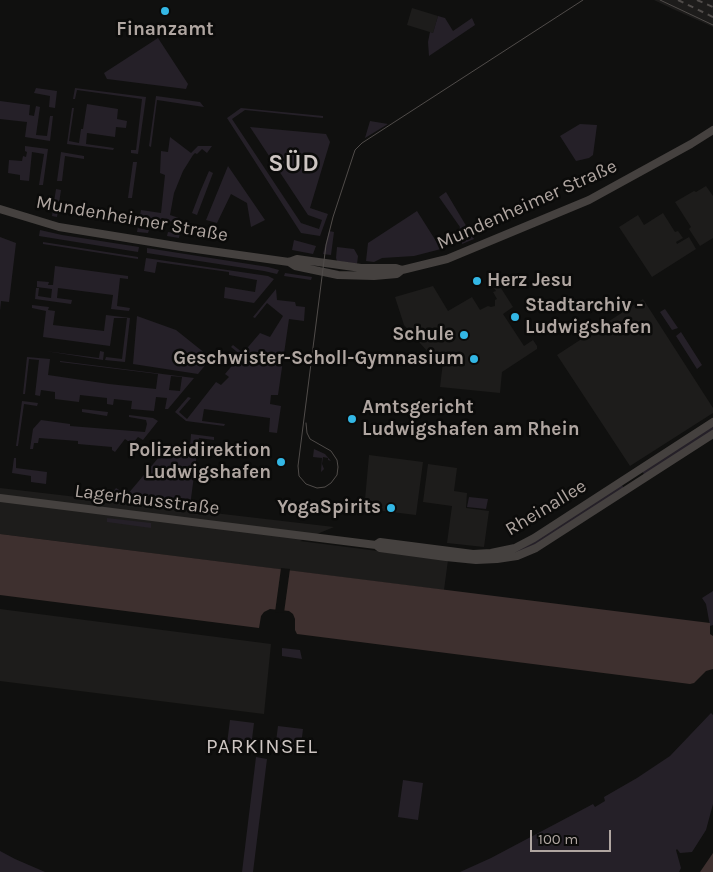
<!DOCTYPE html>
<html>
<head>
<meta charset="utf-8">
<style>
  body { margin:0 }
  #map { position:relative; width:713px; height:872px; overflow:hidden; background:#10100f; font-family:Karla,sans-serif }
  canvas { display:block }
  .scale { position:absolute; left:530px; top:830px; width:81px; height:22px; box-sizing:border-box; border:2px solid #b0a6a1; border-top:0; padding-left:6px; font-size:15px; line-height:18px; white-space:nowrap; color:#b0a6a1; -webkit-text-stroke:4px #0b0b0a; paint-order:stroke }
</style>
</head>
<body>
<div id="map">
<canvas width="713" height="872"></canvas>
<div class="scale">100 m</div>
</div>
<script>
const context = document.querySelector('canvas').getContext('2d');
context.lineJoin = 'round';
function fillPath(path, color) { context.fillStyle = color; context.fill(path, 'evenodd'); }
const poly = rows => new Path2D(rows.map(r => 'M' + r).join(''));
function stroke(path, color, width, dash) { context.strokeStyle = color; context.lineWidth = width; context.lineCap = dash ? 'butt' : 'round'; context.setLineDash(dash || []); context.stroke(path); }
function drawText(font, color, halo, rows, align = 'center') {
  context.font = font + ' Karla,sans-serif'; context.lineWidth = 5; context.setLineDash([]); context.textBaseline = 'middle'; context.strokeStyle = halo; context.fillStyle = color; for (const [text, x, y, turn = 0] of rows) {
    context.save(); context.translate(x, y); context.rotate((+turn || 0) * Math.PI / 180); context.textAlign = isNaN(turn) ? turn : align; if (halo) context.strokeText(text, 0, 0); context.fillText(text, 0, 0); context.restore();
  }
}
const built = poly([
  [654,0,713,0,713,27,675,10],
  [412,8,438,16,433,33,407,25],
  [706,186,713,196,713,238,700,246,689,229,691,227,675,202,694,191,696,192],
  [663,213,675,232,678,231,683,238,676,242,677,244,689,237,696,249,652,277,619,227,638,215,644,225],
  [499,285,513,307,503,314,524,346,533,340,537,346,537,349,502,372,500,393,440,387,443,362,435,360,404,325,395,297,433,286,448,311,472,297,480,310,488,306,491,307,495,306,495,300,497,299,493,292,496,291,494,288],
  [643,299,713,408,713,413,630,466,557,355],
  [369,455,423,462,416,515,368,509,367,511,364,511],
  [428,464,457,468,454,491,467,493,466,508,489,511,484,547,447,543,452,506,423,502],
  [0,488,334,527,300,541,448,560,444,590,0,534],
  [0,609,271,644,264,714,0,681]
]);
const green = poly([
  [438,16,445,18,453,31,472,18,475,25,429,56,428,42,430,32,433,33],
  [158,38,188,84,186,89,107,79,104,73],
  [36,88,57,91,55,108,49,107,50,96,34,93],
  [75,88,146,97,138,154,131,153,131,150,136,150,142,99,77,90,75,99,73,99],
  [156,96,200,102,204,107,157,100,151,147,149,146],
  [0,101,30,105,29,115,34,116,36,106,40,107,36,135,47,136,50,116,53,116,50,141,25,137,27,122,0,119],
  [87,104,118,109,117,119,127,121,126,128,116,127,115,137,87,133,86,144,114,148,113,150,67,144,72,108,74,108,69,141,79,143,81,129,83,129],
  [241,108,323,116,323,118,245,110,232,119,301,223,319,229,322,220,308,215,250,127,326,134,330,142,310,208,328,214,320,236,301,233,227,118],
  [370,121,388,124,365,138],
  [580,124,597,125,593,155,589,158,576,161,560,136],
  [170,137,191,153,198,146,212,146,207,153,202,149,197,154,195,153,193,155,183,171,174,193,170,215,182,219,179,238,167,236,168,232,175,233,176,222,143,218,142,229,149,230,148,233,137,232,141,210,161,213,165,175,160,173,161,151,168,152],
  [25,146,48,149,43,185,39,185,44,154,32,152,29,181,20,180,20,175,8,173,9,160,22,161,23,156,26,157,27,152,25,151],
  [61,152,84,156,84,159,65,156,62,181,57,181],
  [133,162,137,162,132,198,128,198],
  [228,166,265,220,251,227,247,203,231,194,217,223,206,220],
  [209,171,213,173,197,215,192,213,200,192],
  [56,189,61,190,57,217,52,216],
  [446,192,474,239,462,244,461,239,456,240,455,238,460,227,439,197],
  [417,211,441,249,414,256,382,258,374,262,366,261,368,243],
  [40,230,62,235,139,247,138,252,39,236],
  [329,231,334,232,331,255,323,254],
  [0,237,16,243,9,302,1,301,0,311],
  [294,240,316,246,313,254,292,250],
  [43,242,138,257,138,259,43,244],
  [337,247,354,249,358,256,357,264,337,261,336,258],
  [147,248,268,267,279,270,277,274,264,271,147,253],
  [146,258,268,276,274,279,254,303,224,298,225,287,255,292,257,280,229,275,229,272,157,262,155,273,144,271],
  [55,266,128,276,128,279,120,278,117,306,130,308,129,311,111,309,113,295,58,288,57,298,72,300,71,304,35,299,36,288,39,288,38,296,51,298,52,289,37,287,37,281,49,282,48,285,53,285],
  [285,273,312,277,311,280,284,276],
  [276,289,277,300,295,302,296,306,305,307,304,321,289,319,278,395,271,395,270,404,281,406,277,433,269,432,270,418,204,409,202,421,225,424,224,426,186,421,175,412,188,397,191,398,179,412,187,419,216,382,221,385,229,377,225,374,241,355,231,347,233,345,243,353,260,333,270,337,283,316,267,303,255,318,253,317],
  [32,305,49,307,48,310,55,311,53,325,104,331,106,315,130,318,125,362,105,360,106,357,122,359,127,318,114,318,110,346,43,337,46,311,32,308],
  [665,309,678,328,672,330,660,312],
  [137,316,176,330,211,358,198,374,133,364],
  [681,332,702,365,697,369,676,336],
  [45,351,99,358,100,351,104,352,103,360],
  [27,357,50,359,48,375,109,384,156,389,158,374,60,362,60,361,194,378,168,409,165,409,167,398,156,397,154,411,131,409,132,401,114,399,113,405,107,404,107,398,80,395,79,402,55,399,55,392,41,390,40,396,35,395,39,360,29,359,25,394,23,394],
  [171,376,182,377,180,391,169,390],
  [22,401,38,403,37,406,24,404,18,446,16,446],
  [82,409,108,412,107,416,82,412],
  [129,415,153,418,158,421,143,440,138,437,132,444,125,439,115,452,112,450,112,447,78,444,78,441,39,438,38,443,34,443,33,449,30,449,33,429,41,420,70,424,70,426,145,432,147,424,146,420,129,417],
  [713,424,713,430,645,476,642,471],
  [191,434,214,437,214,440,199,438,190,506,109,497,116,488,127,495,170,444,190,447],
  [314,449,325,454,331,461,328,460,328,458,323,457,322,464,324,469,321,472,322,458,313,457],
  [14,458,16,458,16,468,47,472,46,484,31,482,31,476,12,473],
  [621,484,624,488,545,541,513,555,451,553,507,553],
  [469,497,488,499,486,509,467,507],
  [107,518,151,523,151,528,107,522],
  [713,591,713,625,710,626,706,604,702,598],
  [282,648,300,650,302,659,282,656],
  [711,713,713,715,713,804,706,830,692,852,680,853,677,849,676,850,681,868,679,872,460,872,491,858,593,804,595,807,605,801,604,797,637,778,670,756],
  [230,720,254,723,251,747,227,744],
  [278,726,303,729,300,754,275,750],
  [256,757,267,759,253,872,242,872],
  [403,780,423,783,418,820,398,817],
  [0,851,15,859,45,872,0,872]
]);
const water = poly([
  [0,534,710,623,710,634,713,636,713,669,706,671,694,683,690,684,297,634,295,630,295,619,293,614,289,611,270,609,264,612,261,616,259,628,0,595],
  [713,853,713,872,700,872]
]);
const pier = poly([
  [281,568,290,569,284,613,275,612]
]);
const secondary = poly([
  [0,209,59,227,182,247,289,262,297,259,361,268,396,268,402,270],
  [289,262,295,266,338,275,374,276,397,274,402,270,447,259,589,200,691,144,713,130],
  [0,498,376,545,380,548,446,557,476,560,497,559,517,556,536,548,713,434],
  [376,545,380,542,473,554,491,553,515,548,534,538,713,422]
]);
const tram = poly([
  [660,0,713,25],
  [306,423,307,433,310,439,331,451,337,460,338,467,337,475,331,483,325,487,317,488,306,484,299,476,298,466,326,245,333,217,355,150,362,143,583,0]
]);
const rail = poly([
  [678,0,713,17],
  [697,0,713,7]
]);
const markers = [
  [165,11,5,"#33b7e5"],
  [477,281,5,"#33b7e5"],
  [515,317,5,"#33b7e5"],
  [464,335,5,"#33b7e5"],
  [474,359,5,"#33b7e5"],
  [352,419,5,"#33b7e5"],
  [281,462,5,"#33b7e5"],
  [391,508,5,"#33b7e5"]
];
const poiNames = [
  ["Finanzamt",165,30,"center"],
  ["Herz Jesu",487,281,"left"],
  ["Stadtarchiv -",525,306,"left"],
  ["Ludwigshafen",525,328,"left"],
  ["Schule",454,335],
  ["Geschwister-Scholl-Gymnasium",464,359],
  ["Amtsgericht",362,408,"left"],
  ["Ludwigshafen am Rhein",362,430,"left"],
  ["Polizeidirektion",271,451],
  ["Ludwigshafen",271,473],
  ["YogaSpirits",381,508]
];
const streetNames = [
  ["Mundenheimer Straße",527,205,-24],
  ["Mundenheimer Straße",132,219,10],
  ["Lagerhausstraße",147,500,7],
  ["Rheinallee",546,508,-31]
];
const quarterNames = [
  ["PARKINSEL",262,747]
];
const districtNames = [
  ["SÜD",294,164]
];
fillPath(built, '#1d1c1b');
fillPath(green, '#252028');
fillPath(water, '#3e302f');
fillPath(pier, '#10100f');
stroke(secondary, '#45413f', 8);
stroke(tram, '#504c4a', 1);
stroke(rail, '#504c4a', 2, [6, 5]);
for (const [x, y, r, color] of markers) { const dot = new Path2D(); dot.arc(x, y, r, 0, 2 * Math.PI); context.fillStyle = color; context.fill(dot); stroke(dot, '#0b0b0a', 2); }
drawText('bold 19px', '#b0a6a1', '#0b0b0a', poiNames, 'right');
drawText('19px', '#b0a6a1', '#0b0b0a', streetNames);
context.letterSpacing = '1px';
drawText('21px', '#cdc5c2', '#0b0b0a', quarterNames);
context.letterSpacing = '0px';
context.letterSpacing = '1px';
drawText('bold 24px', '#cdc5c2', '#0b0b0a', districtNames);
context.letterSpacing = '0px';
</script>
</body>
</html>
